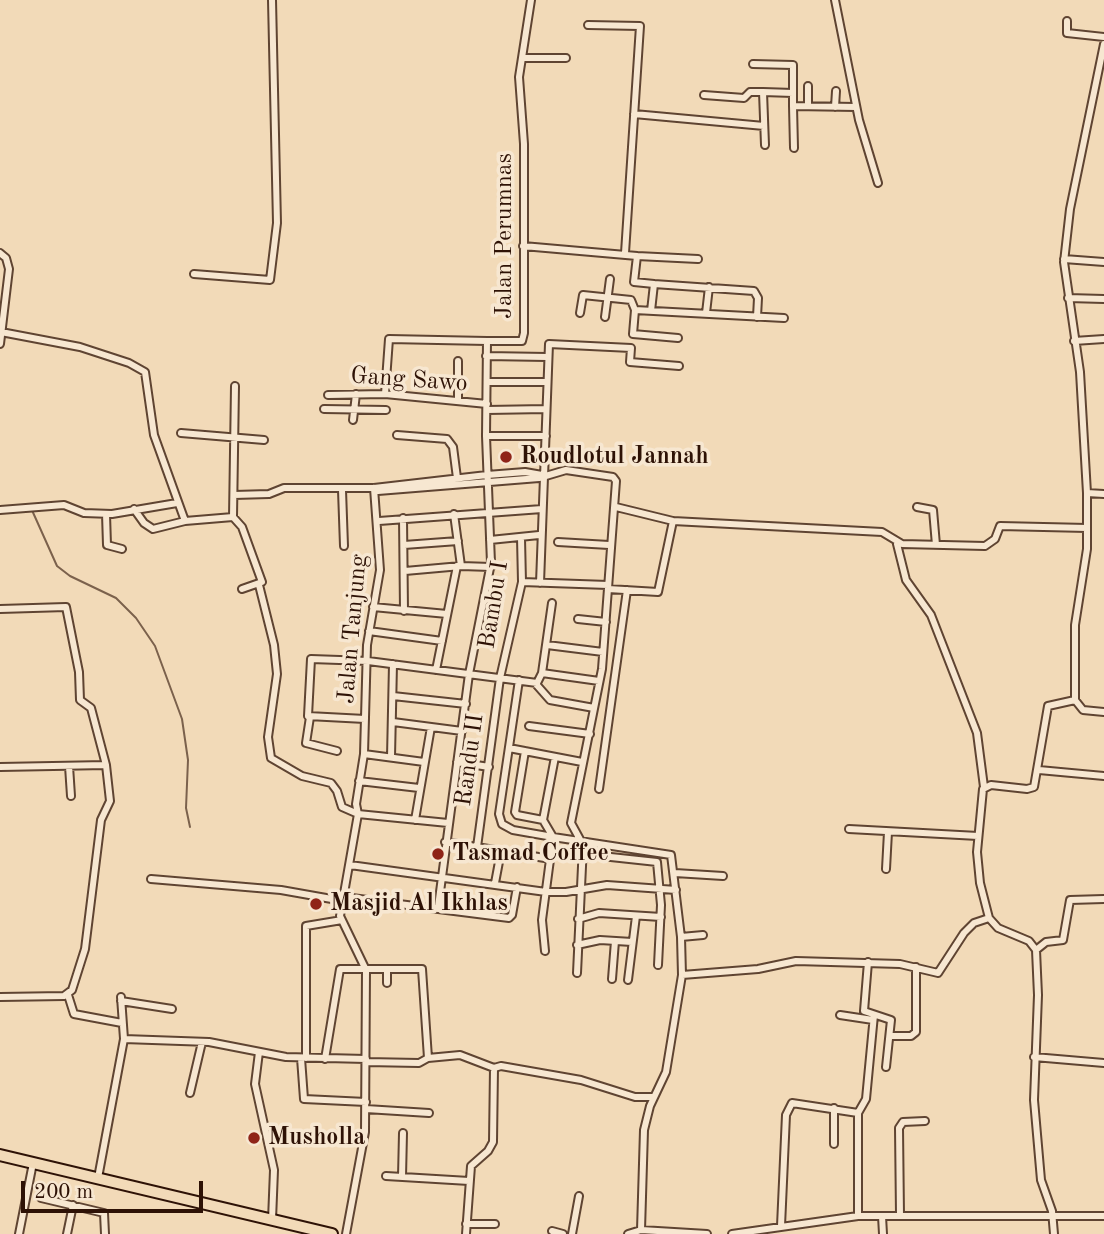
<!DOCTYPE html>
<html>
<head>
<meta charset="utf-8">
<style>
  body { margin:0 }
  #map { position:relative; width:1104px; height:1234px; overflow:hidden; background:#f2dab8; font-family:"Old Standard TT",serif }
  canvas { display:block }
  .scale { position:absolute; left:21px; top:1181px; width:182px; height:32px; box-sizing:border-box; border:4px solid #2e1206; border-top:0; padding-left:9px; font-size:21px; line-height:24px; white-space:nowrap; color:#2e1206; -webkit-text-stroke:5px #f7e7d1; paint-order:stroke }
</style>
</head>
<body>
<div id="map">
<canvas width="1104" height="1234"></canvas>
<div class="scale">200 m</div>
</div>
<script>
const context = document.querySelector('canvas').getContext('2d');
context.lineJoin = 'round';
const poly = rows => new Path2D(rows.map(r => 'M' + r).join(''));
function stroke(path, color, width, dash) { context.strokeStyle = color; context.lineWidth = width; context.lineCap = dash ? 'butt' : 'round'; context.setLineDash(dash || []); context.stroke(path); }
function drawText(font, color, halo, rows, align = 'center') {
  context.font = font + ' "Old Standard TT",serif'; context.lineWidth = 7; context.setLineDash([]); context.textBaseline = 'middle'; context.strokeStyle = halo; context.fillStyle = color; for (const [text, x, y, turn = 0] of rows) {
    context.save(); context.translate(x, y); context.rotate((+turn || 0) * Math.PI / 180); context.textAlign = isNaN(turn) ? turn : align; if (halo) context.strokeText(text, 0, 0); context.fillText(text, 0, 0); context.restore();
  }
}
const stream = poly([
  [31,508,57,566,70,576,116,598,136,618,155,646,182,719,188,760,186,808,190,827]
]);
const street = poly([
  [835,0,859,120,878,183],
  [1067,21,1067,33,1104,37],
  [588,25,640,26,625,253],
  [1104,44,1070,209,1064,262,1080,372,1087,493,1087,549,1075,625,1075,700,1083,710,1104,712],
  [522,58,566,58],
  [753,64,793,65,793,106],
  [704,95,744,98,750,92,763,92],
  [808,106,808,86],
  [835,107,836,91],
  [634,114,764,126],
  [765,145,763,92,793,93],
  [794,148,793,106,856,107],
  [523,246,637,256,634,282,654,284,651,311],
  [0,253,6,258,9,269,0,344],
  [637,256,698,259],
  [1064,259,1104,262],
  [194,274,270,280,277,223,272,0],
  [654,284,754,291,758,298,757,317],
  [1068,298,1104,299],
  [580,313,583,295,631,300,635,310],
  [706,313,709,287],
  [605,317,610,279],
  [1,332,80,347,129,363,145,372,154,435,185,521,233,517,235,386],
  [678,338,633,334,635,310,784,318],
  [1074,341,1104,339],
  [486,356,547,357],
  [458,361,458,399],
  [487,382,546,382],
  [385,394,389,339,487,341],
  [328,395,385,394,487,404],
  [324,409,386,410],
  [487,410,546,409],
  [353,420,356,394],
  [181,433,264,440],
  [397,435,447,439,453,447,457,478],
  [486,436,546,436],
  [374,488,378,491,539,478,566,470,613,477,616,481,602,669,571,823,583,845,577,973],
  [342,490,344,546],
  [1087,493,1104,494],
  [234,495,269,494,284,488,374,488,487,475,525,472,542,475],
  [616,507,673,521,882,532,902,544,985,546,995,539,1000,526,1087,528],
  [917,507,933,510,936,545],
  [134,509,144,523,153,529,185,521],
  [0,510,64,505,84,513,112,514,177,503],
  [106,514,107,545,122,549],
  [454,514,461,566],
  [233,517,242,527,262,582,242,589],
  [403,518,404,611],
  [379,521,542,509],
  [490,540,539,535],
  [558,542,609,545],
  [897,544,906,580,931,615,977,733,984,787],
  [404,545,458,541],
  [405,571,461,566,491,567],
  [522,582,608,585],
  [540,583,549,344,631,348,630,362,679,366],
  [259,585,274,645,277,674,268,737,271,758,302,776,331,783,337,791,342,807,358,814,448,823],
  [608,589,658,592,673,521],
  [373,607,447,614],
  [0,609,66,607,79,672,80,700,91,708,106,765],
  [578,619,606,622],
  [369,631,442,641],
  [547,645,603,652],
  [436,670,457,566],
  [542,673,599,681],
  [519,680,499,814,502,824,513,830,553,837,671,855,681,937,703,935],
  [535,683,550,700,594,708],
  [393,696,466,704],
  [310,717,306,743,337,751],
  [365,719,308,716,311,659,368,661,537,683,542,673,552,603],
  [393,722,462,731],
  [529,726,590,734],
  [509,748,582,762],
  [525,751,515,812,517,815,543,820],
  [364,754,424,762],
  [391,757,393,664],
  [457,762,489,767],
  [69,766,71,796],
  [0,767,106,765,110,801,101,820,85,949,72,990,64,996,0,997],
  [1039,770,1104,776],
  [359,781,419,788],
  [599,789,627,590],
  [415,820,431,727],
  [849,829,978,836],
  [445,842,551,859],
  [477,847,500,678,522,582,521,538],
  [583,854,657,862,661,905,658,965],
  [350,865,546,892,566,892,607,885,676,890],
  [886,869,888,832],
  [675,873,723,876],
  [151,879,281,890,343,901],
  [495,883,501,851],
  [344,897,509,918,512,915,517,887],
  [438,907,469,674,491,563,486,436,487,341,522,341,524,333,524,144,519,77,531,0],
  [578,919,599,913,661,917],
  [681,937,682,975],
  [577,945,600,940,632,942],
  [1036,950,1046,942,1063,940,1070,900,1104,899],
  [545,951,542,920,553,837,543,820,555,757],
  [868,962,864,1011,891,1020,886,1067],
  [387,969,387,983],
  [612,979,615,941],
  [628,980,636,916],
  [68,995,74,1014,122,1023],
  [121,1001,172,1009],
  [840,1015,873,1020],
  [891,1036,911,1036,916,1032,916,967],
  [124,1039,209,1042,286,1057,366,1059],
  [259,1052,255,1084,274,1170,272,1220],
  [1034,1057,1104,1063],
  [301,1058,304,1099,366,1102],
  [306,1058,306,926,342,920],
  [428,1058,460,1055,494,1068],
  [325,1059,340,969,422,969,428,1058,419,1063,366,1062],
  [190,1093,202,1042],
  [366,1109,429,1113],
  [858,1113,866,1099,874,1015],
  [313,1136,363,1142],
  [834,1144,834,1108],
  [386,1176,469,1181],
  [402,1177,403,1133],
  [98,1178,124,1039,121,997],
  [41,1198,104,1213,105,1234],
  [900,1215,899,1128,903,1122,925,1121],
  [882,1216,883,1234],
  [466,1224,495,1224],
  [781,1226,786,1115,792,1103,858,1113,858,1216],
  [641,1230,644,1130,650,1106,666,1072,682,975,758,969,796,961,900,964,938,973,964,933,974,923,989,918],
  [552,1231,563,1234],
  [19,1234,33,1163],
  [67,1234,73,1205],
  [346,1234,365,1132,366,970,340,916,358,814,356,804,364,754,367,645,380,570,374,488],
  [466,1234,471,1166,488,1151,493,1142,494,1068,501,1066,581,1080,635,1097,653,1097],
  [572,1234,579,1196],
  [628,1234,641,1230,707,1234],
  [732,1234,858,1216,1104,1216],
  [1054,1234,1052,1211,1041,1180,1034,1100,1038,995,1036,950,1029,941,998,928,989,918,980,883,977,852,983,789,991,785,1027,789,1034,787,1048,706,1075,700]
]);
const highway = poly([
  [0,1155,332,1234]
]);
const markers = [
  [506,457,7,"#8f2418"],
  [438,854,7,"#8f2418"],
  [316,904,7,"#8f2418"],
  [254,1138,7,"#8f2418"]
];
const streetNames = [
  ["Jalan Perumnas",505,236,-90],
  ["Gang Sawo",409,380,4],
  ["Bambu I",494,605,-81],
  ["Jalan Tanjung",353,629,-85],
  ["Randu II",470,760,-82]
];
const poiNames = [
  ["Roudlotul Jannah",520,457],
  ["Tasmad Coffee",452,854],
  ["Masjid Al Ikhlas",330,904],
  ["Musholla",268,1138]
];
stroke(stream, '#7b614c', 2);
stroke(street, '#5f4432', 10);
stroke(highway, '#2e1206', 14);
stroke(street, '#f7e7d1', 6);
stroke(highway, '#f2dab8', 10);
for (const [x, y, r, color] of markers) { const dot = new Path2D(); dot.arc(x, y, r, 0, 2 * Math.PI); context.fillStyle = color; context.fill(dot); stroke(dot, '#f7e7d1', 2.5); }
drawText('24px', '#2e1206', '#f7e7d1', streetNames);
drawText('bold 24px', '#2e1206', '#f7e7d1', poiNames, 'left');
</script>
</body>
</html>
